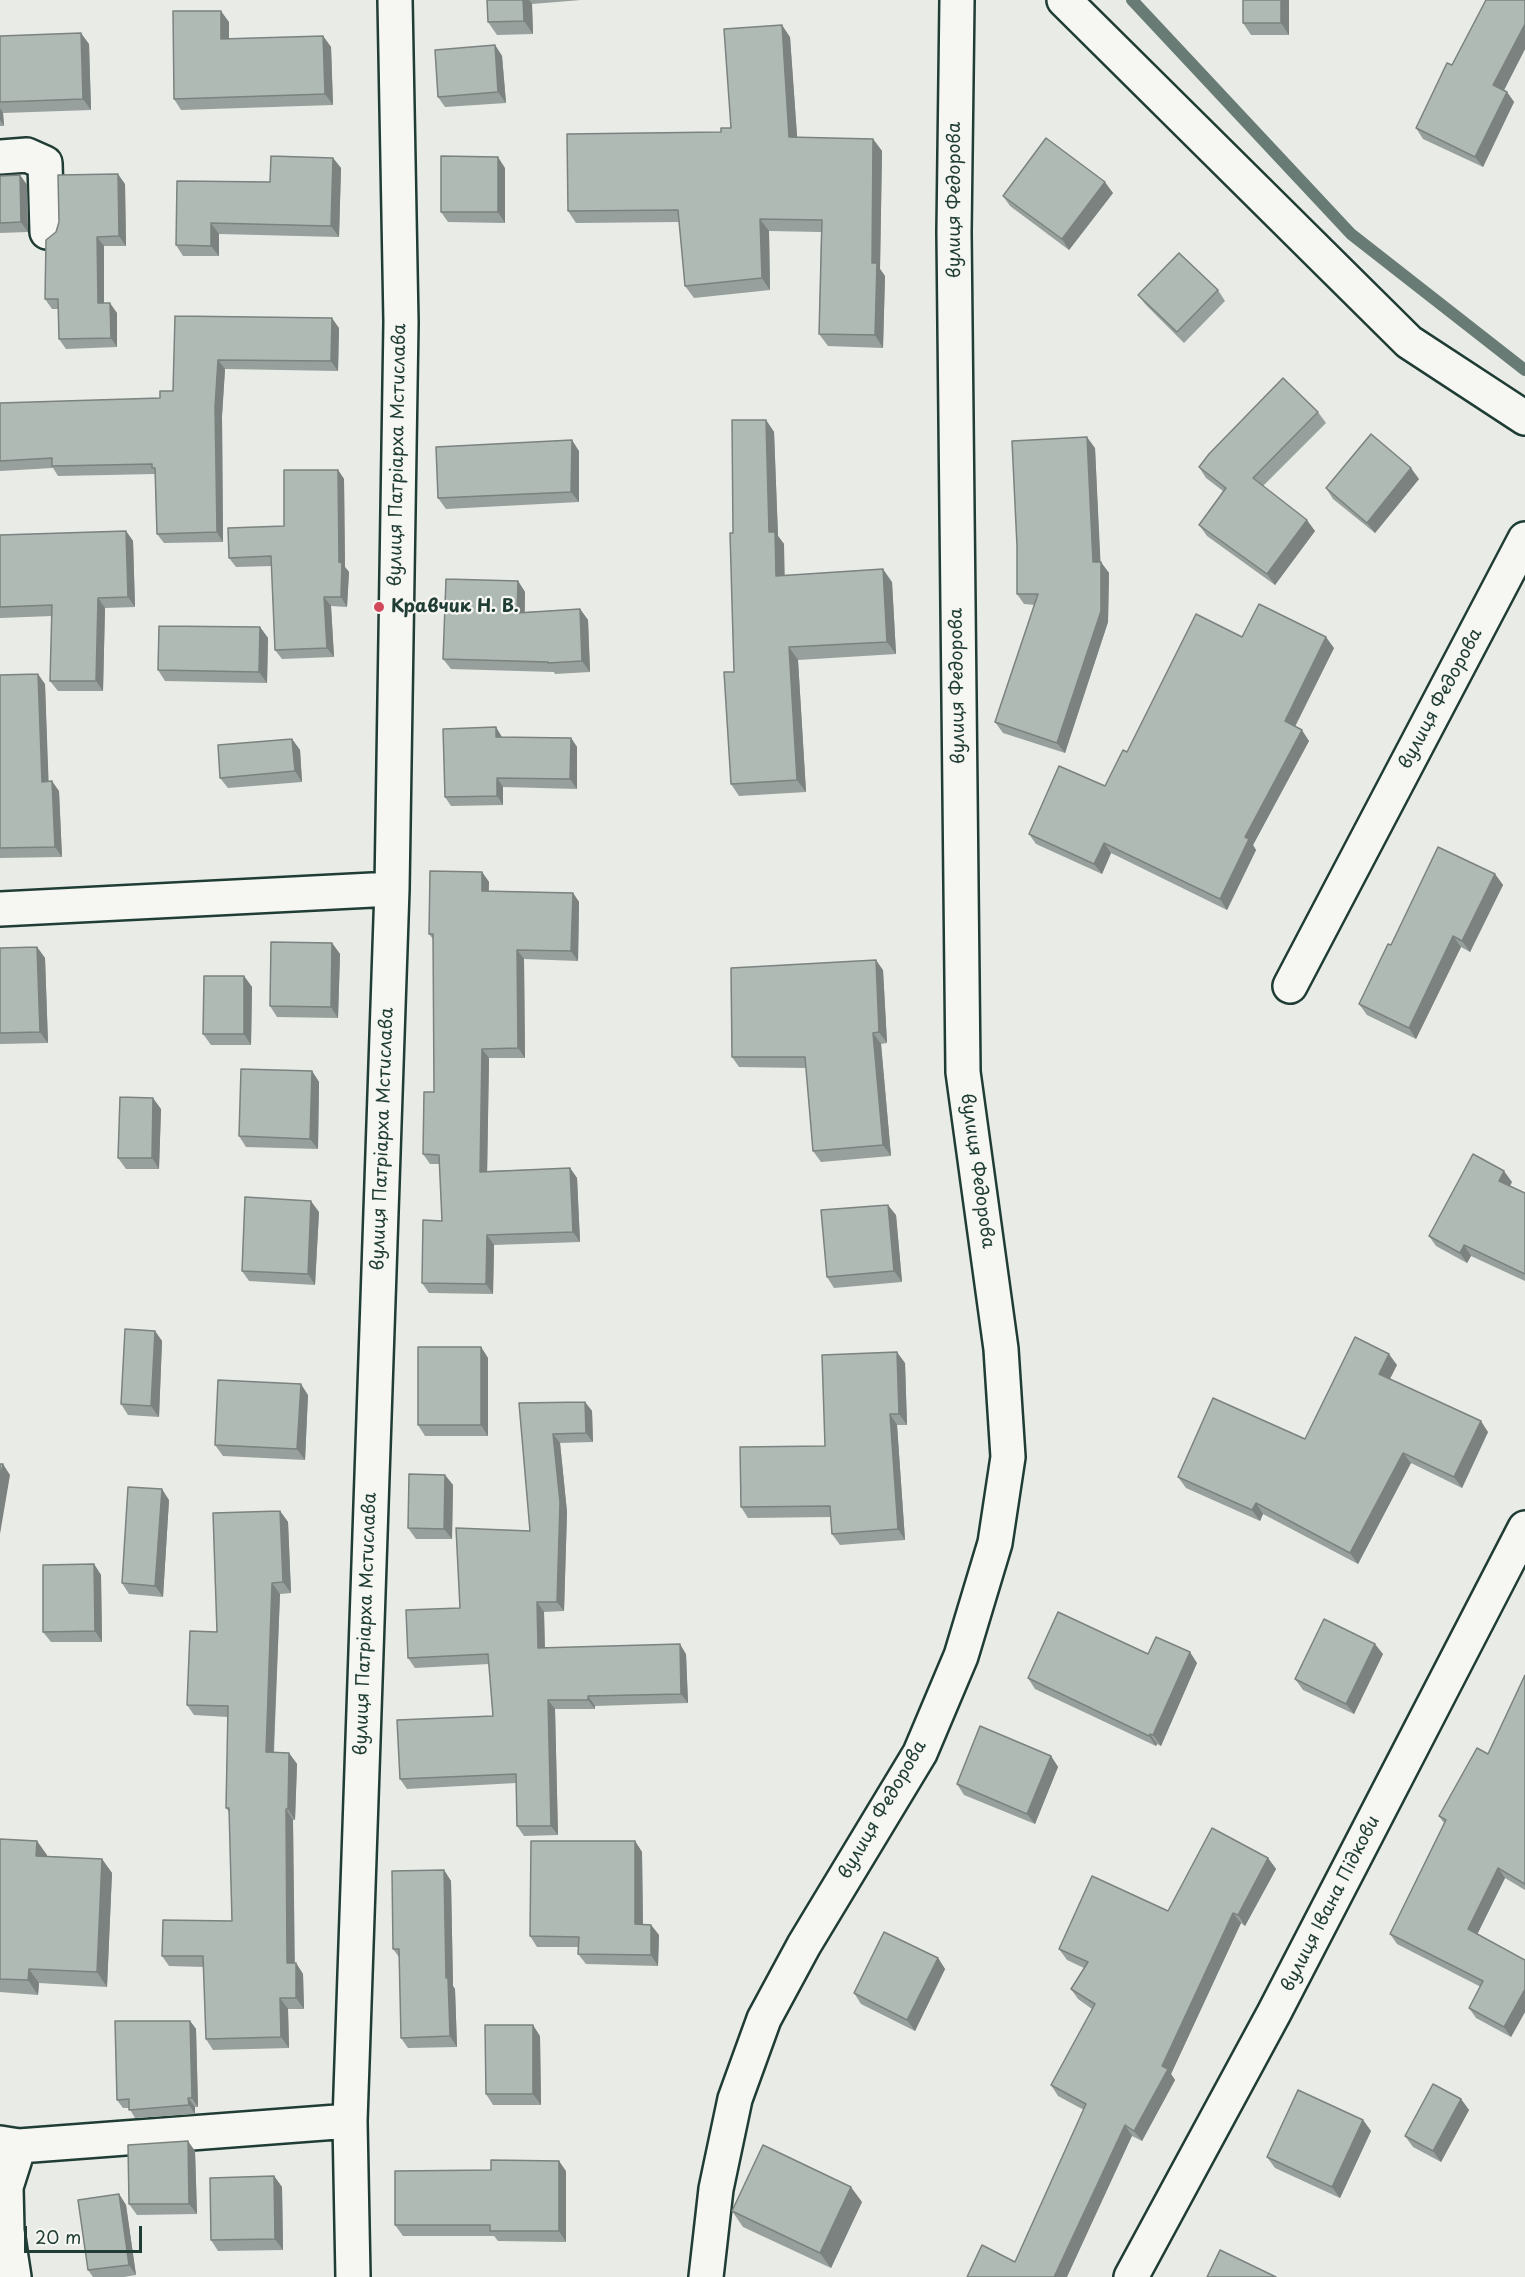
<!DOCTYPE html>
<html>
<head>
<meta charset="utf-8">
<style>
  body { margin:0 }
  #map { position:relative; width:1525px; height:2277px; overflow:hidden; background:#e9ebe7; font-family:"Playpen Sans",sans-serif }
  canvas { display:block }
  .scale { position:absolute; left:24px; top:2226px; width:118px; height:27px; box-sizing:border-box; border:3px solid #1f3d34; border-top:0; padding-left:8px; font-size:18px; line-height:21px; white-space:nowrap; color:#1f3d34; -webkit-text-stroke:4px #f6f6f2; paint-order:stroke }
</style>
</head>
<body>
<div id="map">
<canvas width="1525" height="2277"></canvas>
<div class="scale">20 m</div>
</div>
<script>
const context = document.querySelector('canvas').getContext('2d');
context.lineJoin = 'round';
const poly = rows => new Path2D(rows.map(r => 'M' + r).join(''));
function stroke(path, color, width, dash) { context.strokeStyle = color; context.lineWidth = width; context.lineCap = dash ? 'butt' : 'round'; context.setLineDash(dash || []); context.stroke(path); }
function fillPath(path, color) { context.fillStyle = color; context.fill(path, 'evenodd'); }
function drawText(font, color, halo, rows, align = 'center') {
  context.font = font + ' "Playpen Sans",sans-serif'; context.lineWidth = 4.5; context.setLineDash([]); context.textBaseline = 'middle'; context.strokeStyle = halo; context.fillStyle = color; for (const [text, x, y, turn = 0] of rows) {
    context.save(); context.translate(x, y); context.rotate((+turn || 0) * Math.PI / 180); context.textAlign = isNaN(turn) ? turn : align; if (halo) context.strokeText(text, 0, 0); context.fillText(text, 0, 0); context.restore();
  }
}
const stream = poly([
  [1132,0,1351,234,1525,370]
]);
const street = poly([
  [1064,0,1409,342,1525,418],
  [0,157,27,155,45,163,47,232],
  [0,909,392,889],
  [1290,986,1525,539],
  [0,2143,19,2146,350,2121],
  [14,2277,7,2231,6,2187,19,2146],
  [353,2277,350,2121,392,889,401,322,395,0],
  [706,2277,716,2189,735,2099,764,2019,804,1945,920,1753,961,1656,995,1543,1008,1457,1001,1349,963,1072,954,232,957,0],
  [1131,2277,1274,2013,1525,1528]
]);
const wall = poly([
  [487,0,581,0,532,4,533,34,497,35,488,22],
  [1289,0,1289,35,1251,35,1243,23],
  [1525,0,1525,49,1504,90,1507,92,1514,102,1483,167,1423,139,1416,128,1452,65],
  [229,22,229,39,323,36,331,47,333,105,181,110,174,99],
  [0,36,89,44,91,110,3,113,4,126,0,126],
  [790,37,797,137,873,139,882,151,880,269,885,276,883,348,828,346,819,334,821,232,769,231,770,290,694,298,685,286,679,222,576,223,568,211,731,128],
  [495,45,502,56,506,103,445,107,438,97],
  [333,158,341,168,339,237,219,234,219,256,183,256,176,245,270,182],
  [505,168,505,223,448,222,441,212],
  [20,175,27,185,28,232,0,233,0,176],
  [125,184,126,246,104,246,104,303,117,313,117,347,66,349,59,339,58,309,52,309,45,299],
  [1113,193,1069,250,1010,206,1003,196],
  [1218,290,1225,301,1184,343,1146,305,1138,295],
  [175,316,339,328,338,371,225,369,222,416,223,542,164,543,157,534,155,474,58,476,53,468,0,471,0,403,160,398,173,391],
  [1318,412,1326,423,1263,486,1315,531,1275,585,1207,536,1199,525,1223,491,1206,478,1199,467],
  [766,420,774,432,778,536,784,544,784,575,892,582,896,654,798,660,806,792,739,796,731,784,734,672,733,533],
  [1095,448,1100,562,1109,573,1108,622,1065,753,1003,733,995,722,1035,605,1024,604,1017,594],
  [579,451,579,502,446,509,438,498],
  [338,470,344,479,345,567,349,572,347,607,331,606,334,657,282,659,275,650,272,566,236,567,229,558,284,526],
  [1419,479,1375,533,1333,499,1326,488],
  [126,531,133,541,135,607,105,608,103,691,58,691,50,681,52,616,0,618,0,535],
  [518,581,525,592,525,612,580,609,588,620,590,672,555,674,554,672,451,669,443,659],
  [260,627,268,638,267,683,165,681,158,670],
  [1242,637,1334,648,1295,727,1309,741,1253,845,1256,850,1227,910,1111,853,1102,874,1036,844,1029,834,1105,786,1127,752],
  [0,675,45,684,48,781,59,791,62,857,0,858],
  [502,737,571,738,577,747,577,789,503,787,503,805,451,806,445,797],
  [292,739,300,750,302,782,228,788,220,778],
  [482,872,489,882,489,891,573,893,579,902,578,961,524,959,525,1058,489,1058,487,1171,570,1168,577,1178,580,1242,494,1245,493,1294,429,1293,422,1283,442,1221,440,1164,430,1164,423,1154,434,1092,433,939,429,934],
  [1495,874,1503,885,1470,952,1461,947,1416,1039,1367,1015,1359,1004,1391,945],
  [332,943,340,954,338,1018,277,1017,270,1006],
  [37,947,45,958,48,1043,0,1044,0,948],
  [883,970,887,1043,881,1044,891,1156,821,1162,813,1151,806,1068,739,1067,732,1057],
  [244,976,252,987,251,1045,211,1045,203,1034],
  [312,1071,319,1082,318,1149,246,1147,239,1136],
  [161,1109,159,1169,126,1169,118,1158],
  [1512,1182,1510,1186,1525,1193,1525,1281,1471,1256,1467,1263,1436,1246,1429,1236],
  [319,1212,315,1285,249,1281,242,1271],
  [896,1215,902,1282,834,1288,827,1277],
  [155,1331,162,1341,159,1417,128,1415,121,1404],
  [481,1347,488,1358,488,1436,425,1436,418,1425],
  [905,1363,907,1425,897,1425,905,1540,840,1545,832,1534,831,1517,748,1518,741,1507,825,1446],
  [1397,1365,1390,1379,1488,1432,1462,1488,1411,1463,1358,1564,1263,1514,1260,1521,1186,1488,1178,1477,1305,1439],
  [308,1395,305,1460,223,1456,215,1445],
  [585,1402,592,1411,593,1442,560,1443,567,1512,564,1611,544,1612,545,1648,686,1654,688,1703,595,1706,595,1709,555,1709,558,1835,524,1836,517,1826,516,1783,407,1789,400,1779,493,1716,489,1664,415,1668,408,1658,460,1608,530,1531,519,1403],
  [445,1475,453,1485,452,1539,416,1539,408,1528],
  [169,1500,163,1597,129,1594,122,1583],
  [280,1511,288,1522,291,1593,280,1594,274,1753,289,1753,297,1764,295,1820,293,1820,294,1963,296,1963,303,1974,304,2009,288,2009,289,2048,213,2050,206,2039,204,1967,169,1966,162,1956,232,1921,230,1813,226,1808,228,1717,194,1715,187,1705,217,1632],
  [94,1564,101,1575,102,1642,51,1642,43,1632],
  [1383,1654,1354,1714,1303,1690,1295,1679],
  [1197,1663,1161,1746,1157,1744,1156,1746,1035,1689,1028,1678],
  [1525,1675,1525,1890,1505,1878,1477,1934,1525,1960,1525,2012,1511,2037,1476,2018,1469,2008,1481,1987,1397,1944,1390,1934,1444,1823,1439,1816,1488,1754],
  [1051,1756,1058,1767,1035,1824,964,1795,957,1784],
  [0,1839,37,1841,47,1856,102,1859,112,1873,107,1987,39,1983,38,1995,0,1992],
  [635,1841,642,1852,643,1924,651,1925,659,1935,658,1966,586,1964,578,1954,578,1947,537,1947,530,1936],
  [1268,1858,1276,1869,1245,1926,1241,1923,1171,2074,1175,2080,1142,2141,1132,2136,1015,2262,1084,2110,1058,2096,1051,2085,1092,2009,1078,1999,1071,1989,1084,1968,1067,1960,1059,1949,1168,1911],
  [444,1870,451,1881,453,1986,455,1989,457,2047,408,2048,401,2038,399,1957,393,1949],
  [938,1958,945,1969,915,2031,861,2004,854,1993],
  [190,2021,196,2029,198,2107,195,2107,195,2114,135,2118,129,2108,123,2108,117,2100],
  [540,2036,541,2105,493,2105,486,2094],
  [1461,2099,1469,2110,1441,2162,1413,2147,1405,2136],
  [1363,2120,1371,2131,1340,2198,1275,2168,1267,2157],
  [195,2151,197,2214,137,2215,129,2204],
  [566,2171,566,2242,498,2241,494,2236,403,2236,395,2225],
  [274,2176,282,2187,283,2250,218,2251,211,2240],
  [119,2194,126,2205,136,2275,124,2277,93,2277,88,2270],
  [862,2202,831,2268,743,2227,732,2211]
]);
const shadedWall = poly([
  [523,0,529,0,532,4,533,34,524,21],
  [1281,0,1289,0,1289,35,1281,23],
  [221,11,229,22,229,50,221,39],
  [1525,24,1525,49,1501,96,1493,85],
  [782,25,790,37,798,149,789,137],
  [81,33,89,44,91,110,83,99],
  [323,36,331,47,333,105,325,94],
  [495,45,502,56,506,103,498,92],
  [1507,92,1514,102,1483,167,1475,157],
  [0,108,3,113,4,126,0,120],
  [873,139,882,151,880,269,885,276,883,348,875,335,872,263],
  [498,157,505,168,505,223,498,212],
  [333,158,341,168,339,237,331,226],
  [118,174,125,184,126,246,119,236],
  [20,175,27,185,28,232,21,222],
  [1105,182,1113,193,1069,250,1062,239],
  [760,219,769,231,770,290,762,278],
  [211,223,219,234,219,256,211,246],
  [97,237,104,246,104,313,98,303],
  [110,303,117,313,117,347,111,338],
  [332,318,339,328,338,371,331,361],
  [218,360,225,369,222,416,223,542,217,532,215,407],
  [766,420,774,432,778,536,784,544,785,588,776,576,769,532],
  [1087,437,1095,448,1101,572,1093,562],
  [572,440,579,451,579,502,571,492],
  [1411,468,1419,479,1375,533,1367,523],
  [338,470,344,479,345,567,349,572,347,607,341,597,339,562],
  [1307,520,1315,531,1275,585,1267,574],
  [126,531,133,541,135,607,128,597],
  [1101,562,1109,573,1108,622,1065,753,1057,743],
  [883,569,892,582,896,654,887,642],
  [518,581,525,592,524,623,517,613],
  [324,597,331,606,334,657,327,648],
  [98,598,105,608,103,691,96,681],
  [580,609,588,620,590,672,582,661],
  [260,627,268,638,267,683,259,672],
  [1326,637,1334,648,1292,732,1285,721],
  [789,647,798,660,806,792,797,780],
  [38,674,45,684,49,792,42,782],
  [496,727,502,737,496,737],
  [1302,730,1309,741,1253,845,1256,850,1227,910,1220,899,1245,837],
  [571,738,577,747,577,789,570,779],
  [292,739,300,750,302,782,295,771],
  [497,778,503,787,503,805,497,796],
  [52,781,59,791,62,857,55,847],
  [1104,843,1111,853,1102,874,1094,864],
  [482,872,489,882,488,901,482,891],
  [1495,874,1503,885,1470,952,1462,941],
  [573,893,579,902,578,961,571,951],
  [1453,936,1461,947,1416,1039,1409,1028],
  [332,943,340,954,338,1018,331,1007],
  [37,947,45,958,48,1043,40,1032],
  [517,950,524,959,525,1058,518,1048],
  [876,960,883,970,887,1043,879,1032],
  [244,976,252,987,251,1045,244,1034],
  [873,1033,881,1044,891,1156,883,1145],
  [482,1049,489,1058,487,1181,480,1172],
  [312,1071,319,1082,318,1149,310,1139],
  [153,1098,161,1109,159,1169,152,1158],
  [570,1168,577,1178,580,1242,573,1232],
  [1504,1171,1512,1182,1506,1192,1499,1181],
  [311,1201,319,1212,315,1285,308,1274],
  [888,1205,896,1215,902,1282,894,1271],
  [487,1235,494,1245,493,1294,486,1284],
  [1464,1245,1471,1256,1467,1263,1460,1253],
  [155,1331,162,1341,159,1417,151,1406],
  [481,1347,488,1358,488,1436,481,1425],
  [897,1352,905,1363,907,1425,899,1414],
  [1389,1354,1397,1365,1387,1384,1379,1374],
  [301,1384,308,1395,305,1460,297,1449],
  [585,1402,592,1411,593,1442,586,1433],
  [890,1414,897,1425,905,1540,898,1529],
  [1481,1421,1488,1432,1462,1488,1454,1477],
  [553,1434,560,1443,567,1512,564,1611,557,1602],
  [1403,1453,1411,1463,1358,1564,1350,1553],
  [3,1464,10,1475,0,1534,0,1479],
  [445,1475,453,1485,452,1539,444,1529],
  [162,1489,169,1500,163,1597,155,1586],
  [1256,1503,1263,1514,1260,1521,1252,1510],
  [280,1511,288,1522,291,1593,283,1582],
  [94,1564,101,1575,102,1642,95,1631],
  [272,1583,280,1594,273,1763,266,1752],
  [537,1602,544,1612,545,1658,538,1648],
  [680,1644,686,1654,688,1703,681,1694],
  [1375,1644,1383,1654,1354,1714,1346,1704],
  [1190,1652,1197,1663,1161,1746,1153,1735],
  [588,1696,595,1706,595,1709,588,1700],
  [548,1700,555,1709,558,1835,551,1826],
  [1150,1734,1157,1744,1156,1746,1149,1736],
  [289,1753,297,1764,295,1820,288,1809],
  [1051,1756,1058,1767,1035,1824,1027,1814],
  [286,1809,293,1820,295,1974,287,1963],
  [37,1841,47,1855,46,1870,36,1856],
  [635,1841,642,1852,643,1935,635,1924],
  [1268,1858,1276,1869,1245,1926,1238,1915],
  [102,1859,112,1873,107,1987,97,1972],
  [1498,1868,1505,1878,1475,1939,1468,1929],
  [444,1870,451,1881,453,1986,455,1989,457,2047,450,2036,446,1978],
  [1233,1913,1241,1923,1171,2074,1175,2080,1142,2141,1134,2131,1162,2066],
  [651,1925,659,1935,658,1966,651,1955],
  [938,1958,945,1969,915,2031,907,2020],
  [296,1963,303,1974,304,2009,296,1998],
  [29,1969,39,1983,38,1995,28,1980],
  [1525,1989,1525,2012,1511,2037,1504,2027],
  [280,1998,288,2009,289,2048,281,2037],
  [190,2021,196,2029,198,2107,192,2098],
  [533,2025,540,2036,541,2105,533,2094],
  [188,2098,195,2107,195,2114,189,2105],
  [1461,2099,1469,2110,1441,2162,1433,2151],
  [1363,2120,1371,2131,1340,2198,1332,2187],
  [1125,2125,1132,2136,1067,2277,1054,2277],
  [188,2141,195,2151,197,2214,189,2204],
  [559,2161,566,2171,566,2242,559,2231],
  [274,2176,282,2187,283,2250,275,2239],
  [851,2187,862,2202,831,2268,820,2253],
  [119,2194,126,2205,136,2275,129,2265]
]);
const building = poly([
  [487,0,523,0,524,21,488,22,487,0],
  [1243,0,1281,0,1281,23,1243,23,1243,0],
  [1486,0,1525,0,1525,24,1493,85,1507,92,1475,157,1416,128,1447,63,1452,65,1486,0],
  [173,11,221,11,221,39,323,36,325,94,174,99,173,11],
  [782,25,789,137,873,139,872,263,877,263,875,335,819,334,822,220,760,219,762,278,685,286,678,210,568,211,567,134,721,132,721,128,731,128,724,29,782,25],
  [81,33,83,99,0,102,0,36,81,33],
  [495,45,498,92,438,97,435,50,495,45],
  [1046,138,1105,182,1062,239,1003,196,1046,138],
  [271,156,333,158,331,226,211,223,211,246,176,245,177,181,270,182,271,156],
  [441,156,498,157,498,212,441,212,441,156],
  [118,174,119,236,97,237,98,303,110,303,111,338,59,339,58,299,45,299,46,240,56,232,59,222,58,175,118,174],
  [20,175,21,222,0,223,0,176,20,175],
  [1179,253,1218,290,1177,332,1138,295,1179,253],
  [175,316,332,318,331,361,218,360,215,407,217,532,157,534,155,468,152,468,152,464,52,466,52,458,0,461,0,403,160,398,160,391,173,391,175,316],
  [1283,378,1318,412,1253,478,1307,520,1267,574,1199,525,1226,488,1199,467,1209,454,1283,378],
  [732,420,766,420,769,532,775,532,776,576,883,569,887,642,789,647,797,780,731,784,724,672,734,672,730,533,733,533,732,420],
  [1371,434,1411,468,1367,523,1326,488,1371,434],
  [1087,437,1093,562,1101,562,1101,611,1057,743,995,722,1038,594,1017,594,1017,546,1012,441,1087,437],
  [572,440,571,492,438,498,436,447,572,440],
  [284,470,338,470,339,562,342,563,341,597,324,597,327,648,275,650,271,556,229,558,228,528,284,526,284,470],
  [126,531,128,597,98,598,96,681,50,681,52,605,0,607,0,535,126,531],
  [446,579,518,581,517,613,580,609,582,661,548,663,548,662,443,659,446,579],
  [1259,604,1326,637,1285,721,1302,730,1245,837,1249,839,1220,899,1104,843,1094,864,1029,834,1059,766,1105,786,1123,750,1127,752,1196,614,1242,637,1259,604],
  [159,626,260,627,259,672,158,670,159,626],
  [38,674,42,782,52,781,55,847,0,848,0,675,38,674],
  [496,727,496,737,571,738,570,779,497,778,497,796,445,797,443,729,496,727],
  [292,739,295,771,220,778,218,745,292,739],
  [1438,847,1495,874,1462,941,1453,936,1409,1028,1359,1004,1388,944,1391,945,1438,847],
  [430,871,482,872,482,891,573,893,571,951,517,950,518,1048,482,1049,480,1172,570,1168,573,1232,487,1235,486,1284,422,1283,423,1220,442,1221,439,1155,423,1154,424,1092,434,1092,433,934,429,934,430,871],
  [271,942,332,943,331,1007,270,1006,271,942],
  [37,947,40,1032,0,1033,0,948,37,947],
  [876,960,879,1032,873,1033,883,1145,813,1151,805,1057,732,1057,731,968,876,960],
  [204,976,244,976,244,1034,203,1034,204,976],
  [241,1069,312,1071,310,1139,239,1136,241,1069],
  [120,1097,153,1098,152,1158,118,1158,120,1097],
  [1473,1154,1504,1171,1499,1181,1525,1193,1525,1274,1464,1245,1460,1253,1429,1236,1473,1154],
  [245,1197,311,1201,308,1274,242,1271,245,1197],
  [888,1205,894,1271,827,1277,821,1210,888,1205],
  [125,1329,155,1331,151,1406,121,1404,125,1329],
  [1355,1337,1389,1354,1379,1374,1481,1421,1454,1477,1403,1453,1350,1553,1256,1503,1252,1510,1178,1477,1213,1398,1305,1439,1355,1337],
  [418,1347,481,1347,481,1425,418,1425,418,1347],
  [897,1352,899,1414,890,1414,898,1529,832,1534,830,1506,741,1507,740,1447,825,1446,822,1355,897,1352],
  [218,1380,301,1384,297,1449,215,1445,218,1380],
  [585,1402,586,1433,553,1434,560,1502,557,1602,537,1602,538,1648,680,1644,681,1694,588,1696,588,1700,548,1700,551,1826,517,1826,516,1774,400,1779,397,1720,493,1716,488,1654,408,1658,406,1610,460,1608,456,1528,530,1531,519,1403,585,1402],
  [0,1464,3,1464,0,1479,0,1464],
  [409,1474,445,1475,444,1529,408,1528,409,1474],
  [128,1487,162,1489,155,1586,122,1583,128,1487],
  [280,1511,283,1582,272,1583,266,1752,289,1753,288,1809,286,1809,287,1963,296,1963,296,1998,280,1998,281,2037,206,2039,203,1956,162,1956,163,1920,232,1921,229,1808,226,1808,228,1706,187,1705,190,1631,217,1632,213,1513,280,1511],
  [94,1564,95,1631,43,1632,43,1565,94,1564],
  [1058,1612,1148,1654,1156,1637,1190,1652,1153,1735,1150,1734,1149,1736,1028,1678,1058,1612],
  [1324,1619,1375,1644,1346,1704,1295,1679,1324,1619],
  [1525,1675,1525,1884,1498,1868,1468,1929,1525,1960,1525,1989,1504,2027,1469,2008,1483,1981,1390,1934,1446,1820,1439,1816,1477,1748,1488,1754,1525,1675],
  [980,1726,1051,1756,1027,1814,957,1784,980,1726],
  [1212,1828,1268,1858,1238,1915,1233,1913,1162,2066,1168,2069,1134,2131,1125,2125,1054,2277,967,2277,982,2245,1015,2262,1086,2104,1051,2085,1095,2004,1071,1989,1088,1962,1059,1949,1092,1876,1168,1911,1212,1828],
  [0,1839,37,1841,36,1856,102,1859,97,1972,29,1969,28,1980,0,1979,0,1839],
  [531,1841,635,1841,635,1924,651,1925,651,1955,578,1954,579,1937,530,1936,531,1841],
  [444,1870,446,1978,448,1978,450,2036,401,2038,399,1949,393,1949,392,1871,444,1870],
  [884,1932,938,1958,907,2020,854,1993,884,1932],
  [115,2021,190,2021,192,2098,188,2098,189,2105,129,2110,129,2099,117,2100,115,2021],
  [485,2025,533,2025,533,2094,486,2094,485,2025],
  [1433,2084,1461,2099,1433,2151,1405,2136,1433,2084],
  [1298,2090,1363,2120,1332,2187,1267,2157,1298,2090],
  [188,2141,189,2204,129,2204,128,2145,188,2141],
  [763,2145,851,2187,820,2253,732,2211,763,2145],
  [491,2160,559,2161,559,2231,490,2231,490,2225,395,2225,395,2171,491,2170,491,2160],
  [274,2176,275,2239,211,2240,210,2178,274,2176],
  [119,2194,129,2265,88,2270,78,2200,119,2194],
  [1220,2250,1276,2277,1207,2277,1220,2250]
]);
const markers = [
  [379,607,6,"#d1495b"]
];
const streetNames = [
  ["вулиця Федорова",955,200,-90],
  ["вулиця Патріарха Мстислава",398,455,-89],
  ["вулиця Федорова",958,686,-91],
  ["вулиця Федорова",1441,699,-62],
  ["вулиця Патріарха Мстислава",383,1139,-88],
  ["вулиця Федорова",977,1171,82],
  ["вулиця Патріарха Мстислава",366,1624,-88],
  ["вулиця Федорова",883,1810,-60],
  ["вулиця Івана Підкови",1331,1904,-63]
];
const poiNames = [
  ["Кравчик Н. В.",391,607]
];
stroke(stream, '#687c75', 12);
stroke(street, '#1f3d34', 38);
stroke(street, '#f6f6f2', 33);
fillPath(wall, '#97a09c');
fillPath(shadedWall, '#7b827f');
fillPath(building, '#b0bab5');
stroke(building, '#7b827f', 1.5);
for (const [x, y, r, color] of markers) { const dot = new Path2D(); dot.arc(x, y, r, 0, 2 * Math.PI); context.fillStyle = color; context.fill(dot); stroke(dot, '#f6f6f2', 2); }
drawText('18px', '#1f3d34', '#f6f6f2', streetNames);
drawText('bold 18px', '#1f3d34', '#f6f6f2', poiNames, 'left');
</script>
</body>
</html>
